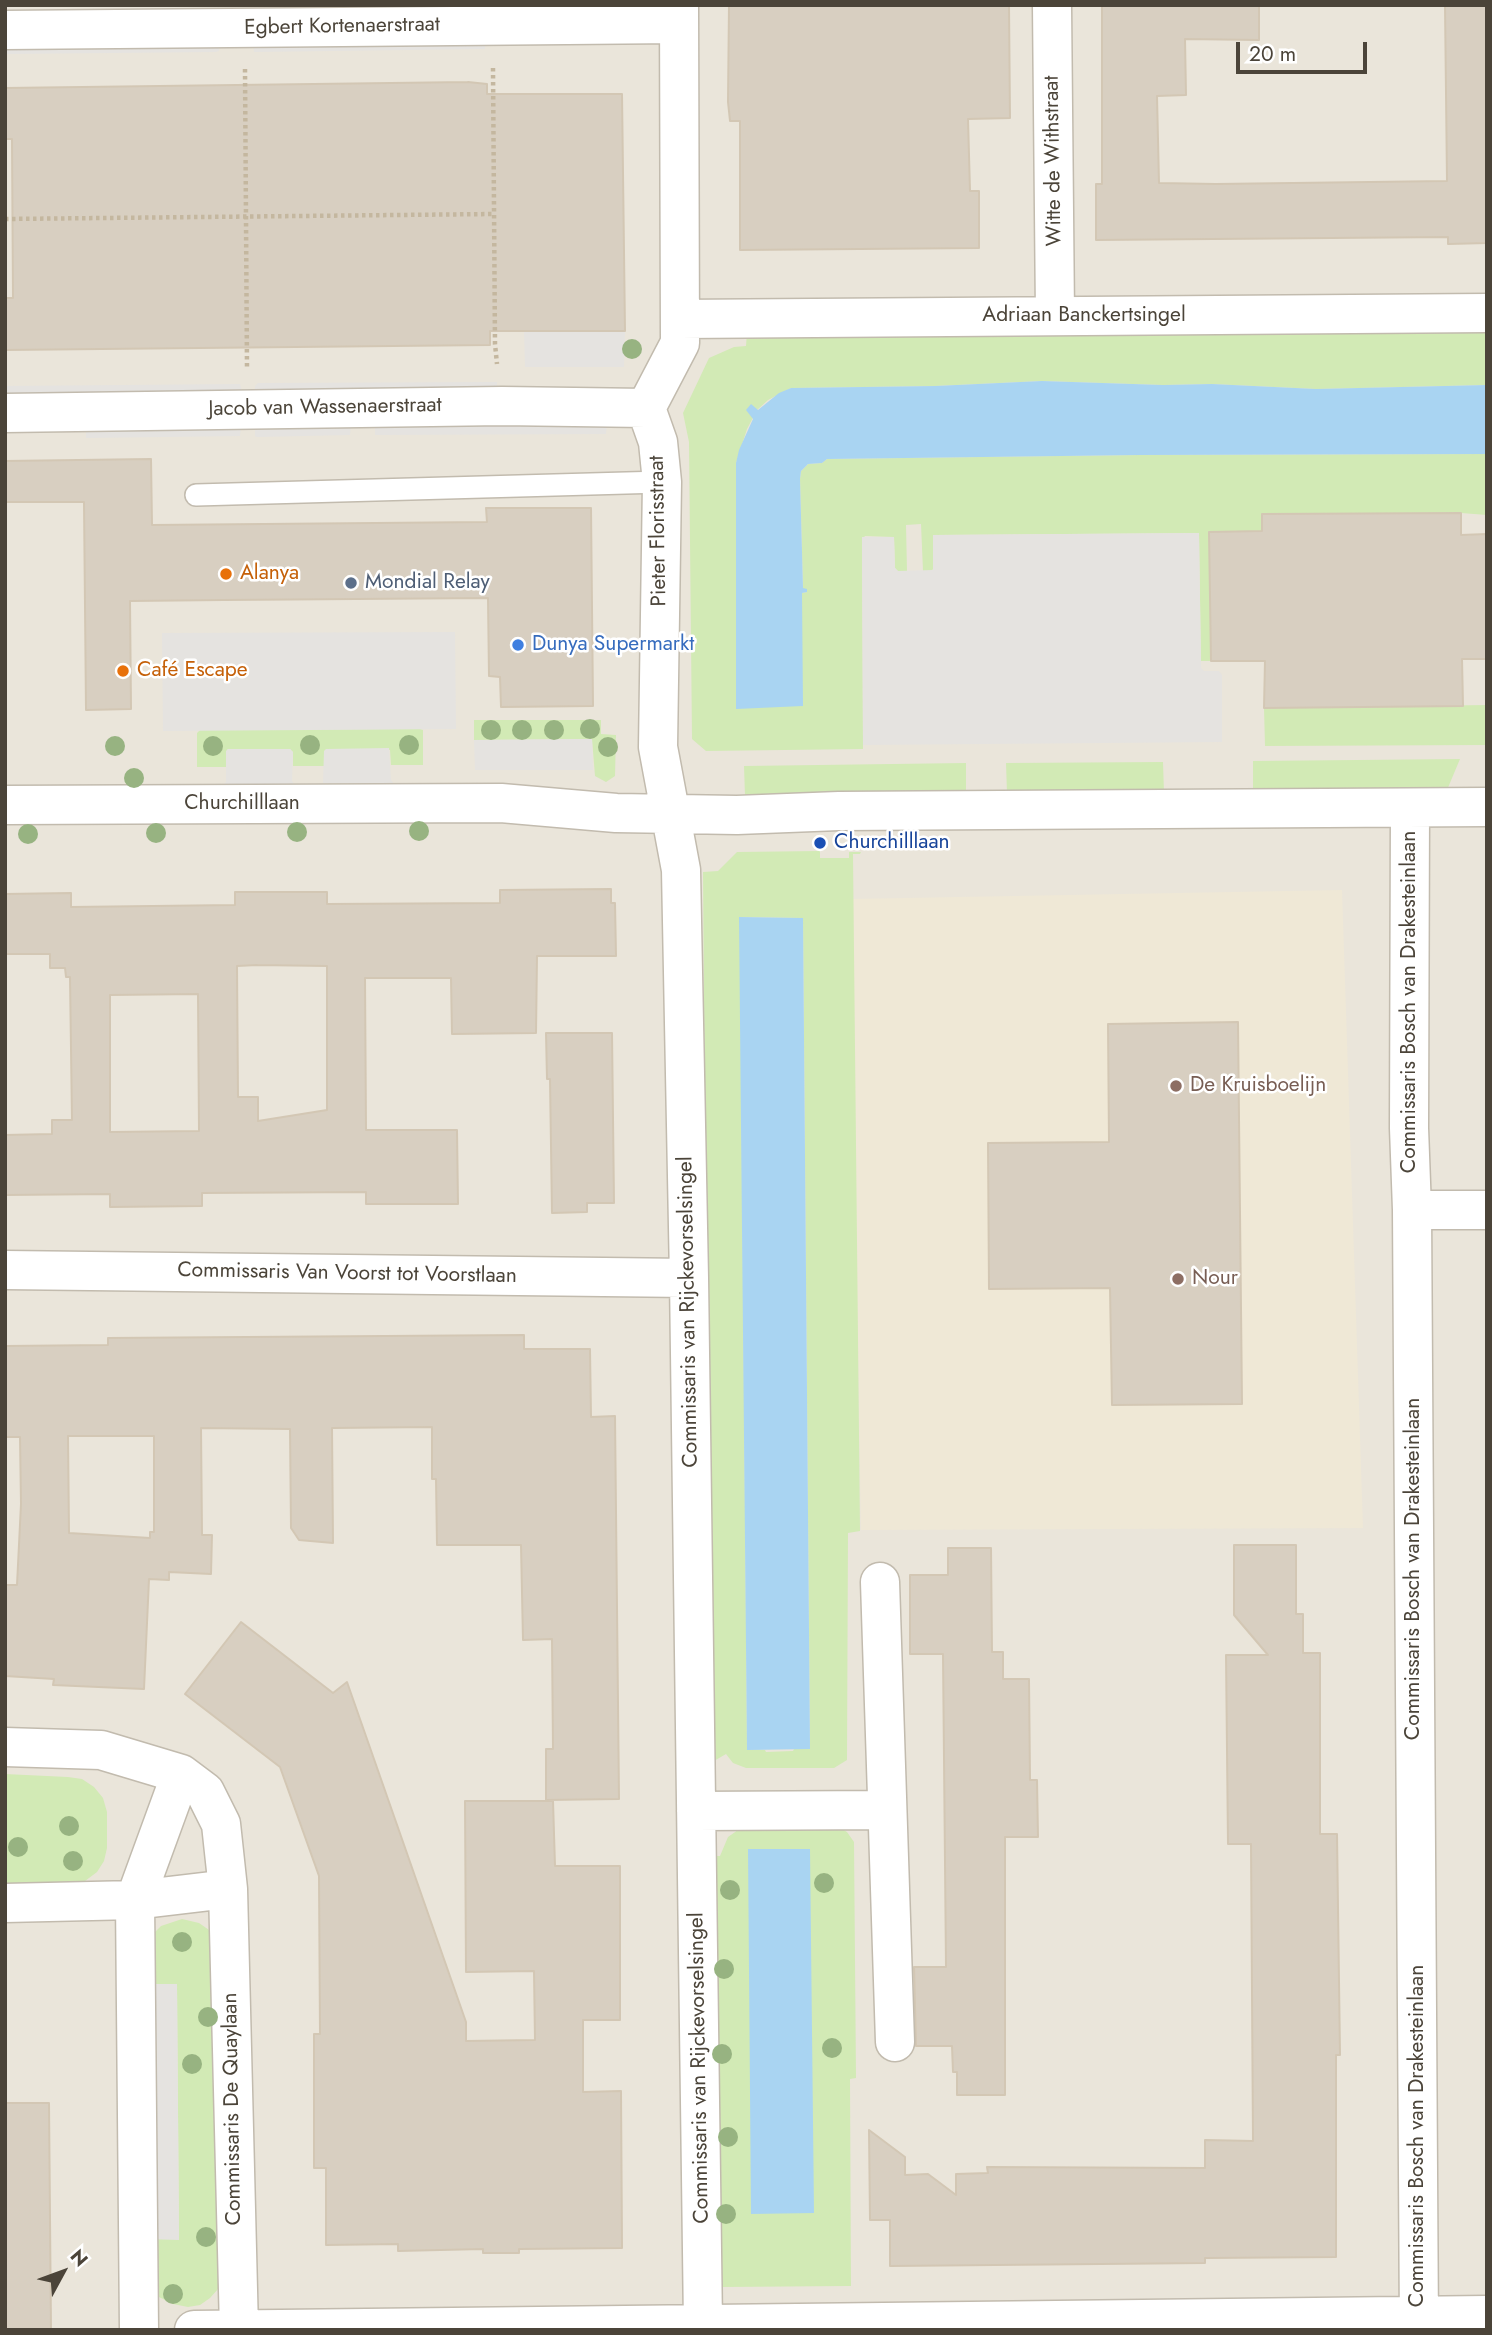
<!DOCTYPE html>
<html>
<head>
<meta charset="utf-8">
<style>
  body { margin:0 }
  #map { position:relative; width:1492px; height:2335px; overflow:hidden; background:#f6f3ec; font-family:Jost,sans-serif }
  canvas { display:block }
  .frame { position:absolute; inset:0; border:7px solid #4b4439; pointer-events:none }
  .north { position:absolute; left:28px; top:2237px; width:70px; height:70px; -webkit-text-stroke:5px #fff; paint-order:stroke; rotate:49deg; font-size:19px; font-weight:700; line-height:28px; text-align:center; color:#4b4439 }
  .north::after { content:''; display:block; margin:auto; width:24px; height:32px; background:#4b4439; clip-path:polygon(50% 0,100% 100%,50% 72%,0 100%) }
  .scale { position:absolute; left:1236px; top:42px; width:131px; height:32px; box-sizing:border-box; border:4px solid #4b4439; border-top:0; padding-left:9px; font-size:21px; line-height:24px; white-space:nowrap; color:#4b4439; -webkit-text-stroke:5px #fff; paint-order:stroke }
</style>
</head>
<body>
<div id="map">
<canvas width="1492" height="2335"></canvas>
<div class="frame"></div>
<div class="north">N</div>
<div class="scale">20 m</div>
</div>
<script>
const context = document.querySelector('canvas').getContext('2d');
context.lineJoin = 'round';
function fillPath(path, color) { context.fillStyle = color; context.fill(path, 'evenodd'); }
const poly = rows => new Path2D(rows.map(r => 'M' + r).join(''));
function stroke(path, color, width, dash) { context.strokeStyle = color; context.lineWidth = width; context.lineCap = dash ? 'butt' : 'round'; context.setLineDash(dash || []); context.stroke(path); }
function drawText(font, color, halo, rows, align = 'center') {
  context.font = font + ' Jost,sans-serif'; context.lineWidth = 5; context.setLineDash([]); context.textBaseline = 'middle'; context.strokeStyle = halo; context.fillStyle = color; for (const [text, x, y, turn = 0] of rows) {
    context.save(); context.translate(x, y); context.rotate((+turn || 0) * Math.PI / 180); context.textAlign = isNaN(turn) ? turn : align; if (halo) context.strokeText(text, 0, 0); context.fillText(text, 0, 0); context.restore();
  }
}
const residential = poly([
  [5,5,1487,5,1487,2330,5,2330]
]);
const education = poly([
  [1342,890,1363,1528,861,1530,850,899]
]);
const green = poly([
  [1487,326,1487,385,1316,389,1212,384,1163,385,1042,381,935,386,791,388,768,400,757,410,747,429,736,463,759,707,802,593,807,592,806,589,803,589,800,479,801,471,808,464,822,463,827,459,1140,455,1487,454,1487,515,1461,513,1263,514,1262,531,1209,532,1211,661,1201,661,1199,533,933,535,934,568,931,571,923,571,921,524,906,525,907,571,898,571,895,568,894,537,865,536,862,540,863,749,706,751,692,739,689,442,683,413,709,358,734,347,746,346,747,332],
  [1487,705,1487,745,1265,746,1264,708],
  [474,720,601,720,601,734,616,735,615,776,606,782,595,776,592,739,474,740],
  [420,729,423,730,423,765,391,765,390,750,324,751,324,766,293,766,293,752,290,749,228,749,226,752,226,767,197,767,197,733,200,730],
  [1460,759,1447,790,1253,792,1253,761],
  [1163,762,1164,793,1007,793,1006,763],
  [966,763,966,794,745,796,744,766],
  [820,851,820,858,849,858,849,852,861,852,860,854,853,854,860,1531,848,1533,847,1760,834,1768,746,1768,733,1763,726,1754,714,1761,710,1745,703,872,718,871,737,852],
  [740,917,803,918,810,1749,794,1749,793,1751,766,1752,765,1750,747,1749],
  [5,1774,68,1777,82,1779,94,1787,103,1798,107,1812,107,1848,104,1861,97,1872,85,1881,71,1884,5,1885],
  [842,1829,847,1832,854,1842,856,2078,850,2079,851,2286,722,2287,718,2280,711,1856,720,1856,728,1837,738,1830],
  [182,1919,199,1923,212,1932,223,2274,218,2289,210,2298,200,2305,188,2307,173,2304,159,2297,151,2284,147,2239,179,2239,177,1984,145,1984,150,1937,161,1926]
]);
const parking = poly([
  [253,41,485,42,485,49,254,52],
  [5,42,219,42,219,51,216,52,5,54],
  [524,331,625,331,624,367,525,367],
  [497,382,497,391,255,393,255,386,258,383],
  [240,384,242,393,5,398,5,386],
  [607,424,606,434,375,435,375,426],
  [255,427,351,427,350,435,257,437,255,436],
  [241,428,240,436,86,438,86,429],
  [1199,533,1201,668,1204,671,1219,671,1222,675,1222,742,863,745,862,537,894,537,895,568,898,571,933,570,933,535],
  [455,632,456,729,163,731,162,633],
  [592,739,593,770,475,770,474,740],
  [389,748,391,780,393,783,323,783,324,751,326,749],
  [228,749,290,749,293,752,292,781,294,784,224,784,226,782,226,751],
  [145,1984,177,1984,179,2240,147,2239]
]);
const water = poly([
  [1042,381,1163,385,1212,384,1316,389,1487,385,1487,454,1140,455,827,459,822,463,808,464,801,471,800,479,803,588,807,589,807,592,802,593,803,706,736,709,736,463,739,450,753,419,746,410,751,404,758,410,779,393,791,388,935,386],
  [739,917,803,918,810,1749,747,1750],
  [748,1849,810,1849,814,2213,751,2214]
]);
const building = poly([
  [729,5,1009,5,1010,118,968,119,970,191,979,191,979,248,740,250,740,121,730,121,728,102,729,5],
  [1102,5,1259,5,1259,40,1185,39,1186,95,1157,96,1159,183,1216,184,1447,181,1445,5,1487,5,1487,243,1448,244,1448,237,1096,240,1096,184,1102,184,1102,5],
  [468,82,487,84,487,94,622,94,625,331,490,331,490,345,5,350,5,298,13,298,12,139,5,139,5,88,468,82],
  [151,459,152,525,487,522,486,508,591,508,593,706,501,707,500,677,489,676,488,598,224,600,130,601,131,709,86,710,84,502,5,502,5,461,151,459],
  [1461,513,1461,535,1487,534,1487,659,1462,659,1463,706,1264,708,1265,661,1211,661,1209,532,1262,531,1262,514,1461,513],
  [611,889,611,903,615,903,616,956,537,956,536,1033,452,1034,451,978,365,978,366,1130,457,1130,458,1204,366,1204,366,1192,202,1193,202,1206,110,1207,110,1194,5,1195,5,1135,52,1134,52,1120,72,1120,70,977,66,977,65,968,50,968,50,954,5,954,5,894,71,893,71,907,235,905,235,892,327,892,327,904,500,903,500,890,611,889],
  [257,965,327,966,327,1110,258,1121,258,1097,238,1097,237,966,257,965],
  [198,994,199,1131,110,1132,110,995,198,994],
  [1238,1022,1242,1404,1112,1405,1110,1288,989,1289,988,1143,1109,1142,1108,1024,1238,1022],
  [546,1033,612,1033,614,1203,587,1203,587,1212,552,1213,550,1079,547,1079,546,1033],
  [524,1335,524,1349,590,1349,591,1417,615,1416,619,1799,546,1800,546,1749,553,1749,552,1639,523,1640,521,1545,437,1545,436,1479,432,1479,432,1427,332,1428,333,1543,299,1540,291,1528,290,1429,201,1428,202,1535,212,1535,211,1574,169,1572,169,1580,149,1579,144,1689,53,1685,54,1679,5,1676,5,1585,17,1585,21,1504,20,1437,5,1437,5,1346,108,1345,108,1338,524,1335],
  [68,1436,154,1436,154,1532,150,1532,150,1538,69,1533,68,1436],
  [1234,1545,1296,1545,1296,1614,1303,1614,1303,1653,1320,1653,1320,1834,1337,1834,1340,2055,1336,2055,1336,2257,1205,2258,1205,2263,890,2266,890,2220,870,2220,869,2130,905,2157,905,2175,928,2174,956,2195,956,2174,988,2173,987,2167,1205,2168,1205,2140,1253,2141,1251,1844,1228,1844,1226,1655,1268,1655,1234,1615,1234,1545],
  [948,1548,991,1548,992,1652,1003,1652,1003,1679,1029,1679,1030,1780,1037,1780,1038,1837,1005,1837,1005,2095,957,2095,957,2072,953,2072,952,2046,916,2046,914,1967,946,1967,943,1654,910,1654,910,1575,948,1575,948,1548],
  [241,1622,333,1693,347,1682,466,2022,466,2041,535,2040,534,1971,466,1972,465,1801,553,1801,555,1866,620,1866,620,2020,583,2020,583,2092,621,2091,622,2248,519,2249,519,2253,483,2253,483,2249,398,2251,398,2244,326,2245,326,2168,314,2168,314,2034,320,2034,319,1876,280,1767,185,1694,241,1622],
  [5,2103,49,2103,51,2330,5,2330,5,2103]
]);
const path = poly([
  [493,68,495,344,497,364],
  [245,69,247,368],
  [5,219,495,214]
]);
const service = poly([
  [196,495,662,482]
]);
const minor = poly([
  [679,5,680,343,646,408,658,442,662,482,658,747,681,870,689,1278,703,2325],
  [1052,5,1055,316],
  [5,30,679,24],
  [680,319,1487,313],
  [5,413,502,406,646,408],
  [5,805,501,803,616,813,737,815,839,811,1487,807],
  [1410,808,1409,1128,1412,1210,1419,2330],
  [1412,1210,1487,1210],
  [5,1270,689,1278],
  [880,1582,895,2042],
  [5,1747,101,1750,181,1774,205,1792,221,1824,228,1889,239,2330],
  [181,1774,135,1900,228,1889],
  [696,1811,886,1810],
  [5,1903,135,1900,139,2330],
  [194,2330,1487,2315]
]);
const trees = [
  [632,349],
  [590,729],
  [491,730],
  [522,730],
  [554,730],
  [310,745],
  [409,745],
  [115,746],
  [213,746],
  [608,747],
  [134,778],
  [419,831],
  [297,832],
  [156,833],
  [28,834],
  [69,1826],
  [18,1847],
  [73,1861],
  [824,1883],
  [730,1890],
  [182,1942],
  [724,1969],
  [208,2017],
  [832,2048],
  [722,2054],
  [192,2064],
  [728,2137],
  [726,2214],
  [206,2237],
  [173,2294]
];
const markers = [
  [226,574,7,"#e8710a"],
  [351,583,7,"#5c6f8a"],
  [518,645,7,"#3f7fe0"],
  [123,671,7,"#e8710a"],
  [820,843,7,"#1a4fb4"],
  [1176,1086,7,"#8d6e63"],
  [1178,1279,7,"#8d6e63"]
];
const streetNames = [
  ["Egbert Kortenaerstraat",342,27,-1],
  ["Witte de Withstraat",1054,161,-91],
  ["Adriaan Banckertsingel",1084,316],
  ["Jacob van Wassenaerstraat",325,408,-1],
  ["Pieter Florisstraat",659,531,-91],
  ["Churchilllaan",242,804],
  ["Commissaris Bosch van Drakesteinlaan",1410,1002,-90],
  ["Commissaris Van Voorst tot Voorstlaan",347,1274,1],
  ["Commissaris van Rijckevorselsingel",689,1312,-91],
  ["Commissaris Bosch van Drakesteinlaan",1414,1569,-90],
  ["Commissaris van Rijckevorselsingel",700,2068,-91],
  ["Commissaris De Quaylaan",233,2109,-91],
  ["Commissaris Bosch van Drakesteinlaan",1418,2136,-90]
];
const foodNames = [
  ["Alanya",240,574],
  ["Café Escape",137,671]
];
const serviceNames = [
  ["Mondial Relay",365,583]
];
const shopNames = [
  ["Dunya Supermarkt",532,645]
];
const transitNames = [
  ["Churchilllaan",834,843]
];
const educationNames = [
  ["De Kruisboelijn",1190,1086],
  ["Nour",1192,1279]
];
fillPath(residential, '#eae5da');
fillPath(education, '#efe8d6');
fillPath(green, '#d2eab5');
fillPath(parking, '#e5e3e0');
fillPath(water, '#a9d4f2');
fillPath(building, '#d8cfc1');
stroke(building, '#d3c7b4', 2);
stroke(service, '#c2bbae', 24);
stroke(minor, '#c2bbae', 41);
stroke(path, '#c4b79f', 4.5, [3.5, 3.5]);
stroke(service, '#fff', 21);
stroke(minor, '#fff', 38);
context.fillStyle = '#97b381';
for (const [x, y] of trees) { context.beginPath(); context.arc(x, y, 10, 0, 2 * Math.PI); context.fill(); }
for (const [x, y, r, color] of markers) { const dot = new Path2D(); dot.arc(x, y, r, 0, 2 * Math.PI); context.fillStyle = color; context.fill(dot); stroke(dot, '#fff', 2.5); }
drawText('21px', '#4b4439', '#fff', streetNames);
drawText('21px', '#c56008', '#fff', foodNames, 'left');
drawText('21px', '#4e5e75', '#fff', serviceNames, 'left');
drawText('21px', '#366cbe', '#fff', shopNames, 'left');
drawText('21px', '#164399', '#fff', transitNames, 'left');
drawText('21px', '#785e54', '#fff', educationNames, 'left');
</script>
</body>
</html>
